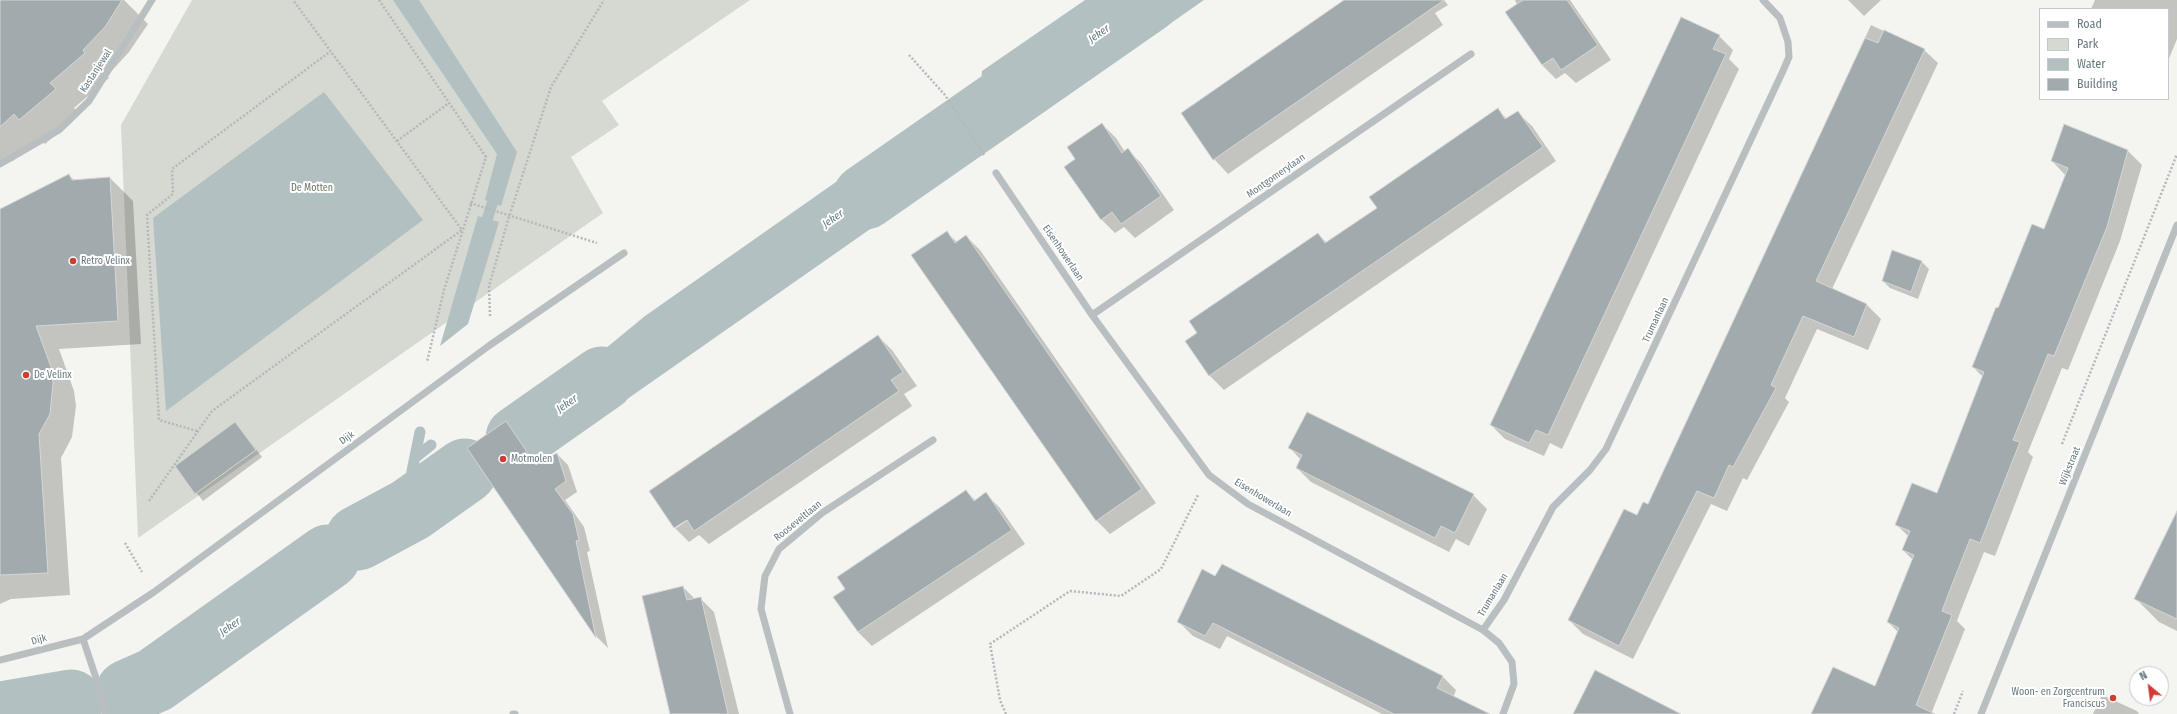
<!DOCTYPE html>
<html>
<head>
<meta charset="utf-8">
<style>
  body { margin:0 }
  #map { position:relative; width:2177px; height:714px; overflow:hidden; background:#f4f4f1; font-family:"Fira Sans Condensed",sans-serif }
  canvas { display:block }
  .legend { position:absolute; left:2039px; top:8px; width:130px; height:92px; box-sizing:border-box; background:#fff; border:1px solid #c2c9cc; margin:0; padding:5px 7px; list-style:none; font-size:12px; color:#66797f }
  .legend li { display:flex; align-items:center; gap:8px; height:20px }
  .legend b { width:20px; border:1px solid #c2c9cc }
  .north { position:absolute; left:2129px; top:666px; width:40px; height:40px; box-sizing:border-box; background:#fff; border:1px solid #c2c9cc; border-radius:50%; rotate:331deg; font-size:11px; font-weight:700; line-height:16px; text-align:center; color:#66797f }
  .north::after { content:''; display:block; margin:auto; width:14px; height:18px; background:#d03d35; clip-path:polygon(50% 0,100% 100%,50% 72%,0 100%) }
</style>
</head>
<body>
<div id="map">
<canvas width="2177" height="714"></canvas>
<ul class="legend">
<li><b style="height:5px;background:#b9bfc1"></b>Road</li>
<li><b style="height:11px;background:#d5d9d1"></b>Park</li>
<li><b style="height:11px;background:#b2c0c2"></b>Water</li>
<li><b style="height:11px;background:#a1abae"></b>Building</li>
</ul>
<div class="north">N</div>
</div>
<script>
const context = document.querySelector('canvas').getContext('2d');
context.lineJoin = 'round';
function fillPath(path, color) { context.fillStyle = color; context.fill(path, 'evenodd'); }
const poly = rows => new Path2D(rows.map(r => 'M' + r).join(''));
function stroke(path, color, width, dash) { context.strokeStyle = color; context.lineWidth = width; context.lineCap = dash ? 'butt' : 'round'; context.setLineDash(dash || []); context.stroke(path); }
function drawText(font, color, halo, rows, align = 'center') {
  context.font = font + ' "Fira Sans Condensed",sans-serif'; context.lineWidth = 4; context.setLineDash([]); context.textBaseline = 'middle'; context.strokeStyle = halo; context.fillStyle = color; for (const [text, x, y, turn = 0] of rows) {
    context.save(); context.translate(x, y); context.rotate((+turn || 0) * Math.PI / 180); context.textAlign = isNaN(turn) ? turn : align; if (halo) context.strokeText(text, 0, 0); context.fillText(text, 0, 0); context.restore();
  }
}
const green = poly([
  [192,0,750,0,602,101,619,125,571,157,603,213,138,538,121,125]
]);
const water = poly([
  [393,0,419,0,517,152,501,206,485,200,497,154],
  [1085,0,1204,0,1008,137,980,98,982,71],
  [324,92,423,220,166,411,153,218],
  [920,123,956,169,543,458,521,418,645,316],
  [478,216,499,222,468,324,440,346]
]);
const shadow = poly([
  [0,0,124,0,148,24,129,52,107,76,109,78,74,108,80,114,45,144,39,139,13,161,12,160,0,166],
  [1346,0,1444,0,1448,5,1435,13,1443,25,1228,174,1214,159],
  [1515,0,1570,0,1611,60,1576,83,1565,73,1556,79,1542,65],
  [1848,0,1881,0,1864,16],
  [2095,0,2177,0,2177,39,2168,61,2168,9,2091,9],
  [1871,25,1924,50,1938,63,1832,289,1867,305,1881,319,1868,350,1817,329,1785,398,1789,402,1747,480,1743,478,1727,511,1711,504,1633,659,1583,634,1569,620,1637,516,1649,505],
  [1719,36,1733,50,1729,59,1739,69,1562,449,1550,443,1544,456,1505,439,1491,425],
  [1498,110,1507,119,1517,112,1532,126,1556,161,1224,390,1210,376,1186,341,1318,234,1327,243,1378,208],
  [1102,124,1116,138,1125,152,1128,150,1141,163,1174,210,1135,238,1124,227,1115,233,1102,220,1077,160],
  [2064,125,2128,151,2142,165,2120,241,2068,370,2062,368,2028,452,2033,457,1995,556,1984,552,1961,610,1957,621,1965,629,1931,714,1812,714,1875,687,1898,632,1888,622,1913,560,1903,550,1908,536,1897,525,1937,494,1983,377,1973,367,1999,309,2045,230,2066,176,2052,161],
  [69,175,75,181,110,178,133,201,141,344,59,349,74,391,76,406,72,437,61,458,70,595,11,599,0,604,0,210],
  [946,232,957,242,966,236,980,250,1156,503,1110,534,1096,520],
  [1922,262,1929,269,1918,299,1890,288,1883,281],
  [878,336,892,350,917,386,904,394,912,406,709,544,699,535,689,542,675,528,650,492],
  [690,516,691,518,676,528,676,526],
  [235,423,262,457,203,501,176,466],
  [506,423,517,434,538,464,557,454,568,465,577,492,565,500,584,527,590,551,587,552,608,648,597,637,468,449],
  [1290,448,1473,495,1487,509,1469,546,1456,539,1449,552,1311,482,1297,468,1301,460],
  [966,491,976,501,986,494,1000,508,1025,544,872,646,858,632,846,589],
  [2164,537,2177,543,2177,631,2159,622,2136,599],
  [1203,571,1443,677,1456,690,1453,698,1461,714,1382,714,1227,636,1220,649,1193,636,1179,622],
  [683,587,695,599,700,598,714,612,739,714,671,714],
  [2102,695,2137,711,2139,714,2093,714]
]);
const stream = poly([
  [483,233,497,188],
  [416,457,431,445],
  [410,510,412,471,420,432]
]);
const river = poly([
  [865,197,1148,0],
  [518,438,602,379],
  [358,538,410,510,465,471],
  [128,692,155,680,328,557],
  [2,714,71,702]
]);
const building = poly([
  [0,0,122,0,105,27,83,50,85,53,50,83,56,89,19,120,14,114,0,127,0,0],
  [1344,0,1444,0,1213,160,1181,113,1344,0],
  [1523,0,1567,0,1598,45,1561,70,1553,58,1542,65,1505,12,1523,0],
  [1681,17,1720,35,1713,49,1726,54,1548,435,1536,430,1529,443,1490,425,1681,17],
  [1884,30,1925,49,1816,281,1867,304,1854,337,1803,316,1771,385,1776,388,1733,467,1729,465,1714,498,1697,491,1619,646,1568,620,1624,509,1637,515,1643,502,1648,504,1865,38,1878,43,1884,30],
  [1498,108,1505,119,1518,111,1543,147,1209,376,1185,341,1197,333,1189,321,1318,233,1325,243,1377,208,1369,197,1498,108],
  [1102,123,1122,153,1128,148,1161,196,1121,224,1112,212,1101,220,1064,167,1075,159,1067,147,1102,123],
  [2064,124,2128,150,2107,227,2054,356,2048,354,2013,440,2020,442,1980,543,1970,539,1948,595,1942,611,1952,615,1916,705,1935,714,1811,714,1833,667,1875,686,1899,628,1887,622,1914,555,1902,550,1910,531,1895,525,1912,483,1937,493,1984,372,1972,367,1996,307,1998,308,2032,224,2044,229,2068,168,2051,161,2064,124],
  [69,174,72,180,110,177,118,321,36,326,51,367,53,383,50,414,39,434,48,573,0,575,0,209,69,174],
  [947,231,955,243,966,235,1142,489,1096,521,911,255,947,231],
  [1892,250,1922,261,1911,292,1882,281,1892,250],
  [878,335,903,372,891,380,899,391,694,531,687,520,674,528,649,491,878,335],
  [1307,412,1474,494,1455,533,1441,526,1435,538,1296,468,1302,455,1288,448,1307,412],
  [506,421,536,465,557,453,566,481,555,489,573,514,579,540,576,541,596,638,467,448,506,421],
  [235,422,256,450,195,494,175,466,235,422],
  [966,490,974,501,986,492,1012,530,858,632,833,597,845,589,837,577,966,490],
  [2177,511,2177,619,2134,599,2177,511],
  [1222,564,1443,676,1437,688,1490,714,1394,714,1213,623,1205,636,1177,622,1202,569,1215,576,1222,564],
  [683,586,687,600,701,597,728,714,670,714,642,596,683,586],
  [1595,670,1681,714,1573,714,1595,670]
]);
const path = poly([
  [379,0,486,157,444,290,427,362],
  [909,55,945,95,984,155],
  [397,141,449,103],
  [470,203,597,243],
  [490,316,489,286,509,217,551,87,604,0],
  [197,431,159,420,147,215,173,194,172,169,331,51],
  [2062,444,2177,154],
  [149,501,212,411,462,230,293,0],
  [125,543,142,572],
  [1006,714,1000,700,990,644,1070,591,1121,596,1161,569,1198,495],
  [1954,714,1963,691]
]);
const minor = poly([
  [0,164,59,130,89,101,152,0],
  [996,173,1092,315,1209,475,1248,504,1483,630,1499,643,1512,662,1514,684,1503,714],
  [1092,315,1471,54],
  [1483,630,1504,600,1553,507,1590,470,1606,449,1782,73,1789,57,1788,42,1780,18,1763,0],
  [83,639,100,690,105,714],
  [0,660,83,639,154,592,490,345,624,253],
  [513,714,515,714],
  [790,714,761,609,765,576,779,549,822,513,933,440],
  [1981,714,2177,225]
]);
const markers = [
  [73,261,4,"#d03d35"],
  [26,375,4,"#d03d35"],
  [503,459,4,"#d03d35"],
  [2113,698,4,"#d03d35"]
];
const streetNames = [
  ["Kastanjewal",96,71,-57],
  ["Montgomerylaan",1276,176,-35],
  ["Eisenhowerlaan",1063,253,56],
  ["Trumanlaan",1656,320,-65],
  ["Dijk",347,438,-36],
  ["Wijkstraat",2070,466,-68],
  ["Eisenhowerlaan",1263,498,31],
  ["Rooseveltlaan",798,521,-39],
  ["Trumanlaan",1493,595,-59],
  ["Dijk",39,640,-16]
];
const parkNames = [
  ["De Motten",312,188]
];
const poiNames = [
  ["Retro Velinx",81,261],
  ["De Velinx",34,375],
  ["Motmolen",511,459],
  ["Woon- en Zorgcentrum",2105,692,"right"],
  ["Franciscus",2105,704,"right"]
];
const waterNames = [
  ["Jeker",1099,34,-35],
  ["Jeker",833,219,-35],
  ["Jeker",567,404,-35],
  ["Jeker",230,627,-35]
];
fillPath(green, '#d5d9d1');
fillPath(water, '#b2c0c2');
fillPath(shadow, '#0003');
stroke(stream, '#b2c0c2', 11);
stroke(river, '#b2c0c2', 65);
fillPath(building, '#a1abae');
stroke(building, '#d6d5d4', 1);
stroke(path, '#b4b8ba', 2.5, [2, 2]);
stroke(minor, '#b9bfc1', 7);
for (const [x, y, r, color] of markers) { const dot = new Path2D(); dot.arc(x, y, r, 0, 2 * Math.PI); context.fillStyle = color; context.fill(dot); stroke(dot, '#fff', 1.5); }
drawText('10px', '#66797f', '#fff', streetNames);
drawText('10px', '#6c7765', '#fff', parkNames);
drawText('10px', '#66797f', '#fff', poiNames, 'left');
drawText('italic 11px', '#637a7c', '#fff', waterNames);
</script>
</body>
</html>
